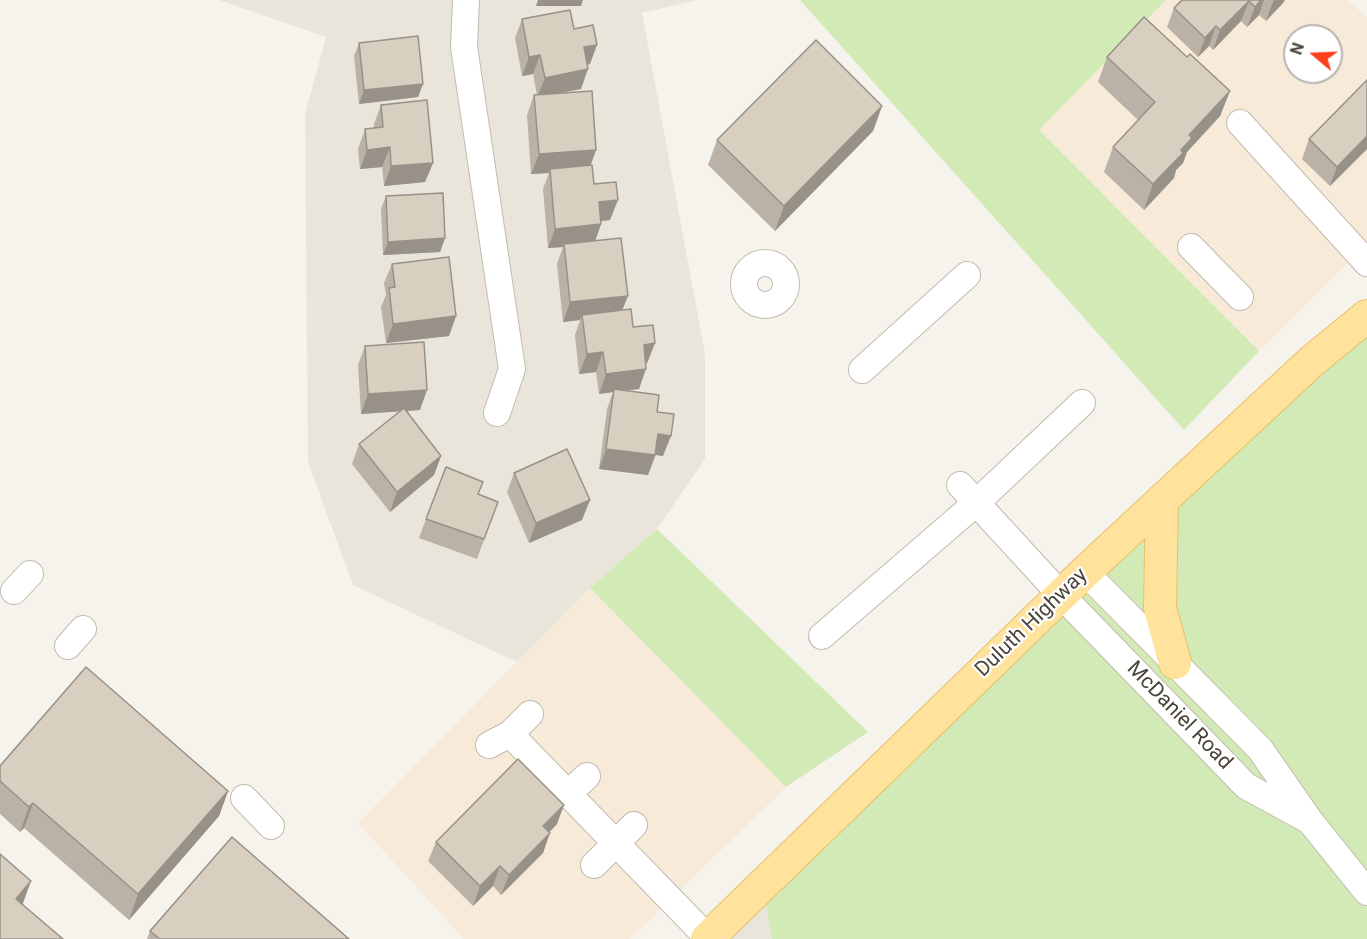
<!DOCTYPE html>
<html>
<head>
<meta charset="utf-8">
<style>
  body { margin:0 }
  #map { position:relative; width:1367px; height:939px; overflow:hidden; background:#f6f3ec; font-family:Roboto,sans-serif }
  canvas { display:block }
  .north { position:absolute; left:1283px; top:24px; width:60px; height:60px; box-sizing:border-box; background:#fff; border:2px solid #b7b4b0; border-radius:50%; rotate:289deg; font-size:16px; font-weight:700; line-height:24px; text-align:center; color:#4b4439 }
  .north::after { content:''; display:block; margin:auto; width:21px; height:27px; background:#fc3f1d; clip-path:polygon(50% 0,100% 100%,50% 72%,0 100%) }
</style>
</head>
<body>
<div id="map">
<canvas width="1367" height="939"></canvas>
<div class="north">N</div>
</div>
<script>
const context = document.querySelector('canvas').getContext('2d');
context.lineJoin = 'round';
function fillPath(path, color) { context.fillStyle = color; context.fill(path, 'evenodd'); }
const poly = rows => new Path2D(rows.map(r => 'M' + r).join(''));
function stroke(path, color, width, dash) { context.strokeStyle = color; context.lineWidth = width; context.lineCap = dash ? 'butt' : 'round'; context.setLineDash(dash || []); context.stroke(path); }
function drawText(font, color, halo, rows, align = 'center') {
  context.font = font + ' Roboto,sans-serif'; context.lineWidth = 4.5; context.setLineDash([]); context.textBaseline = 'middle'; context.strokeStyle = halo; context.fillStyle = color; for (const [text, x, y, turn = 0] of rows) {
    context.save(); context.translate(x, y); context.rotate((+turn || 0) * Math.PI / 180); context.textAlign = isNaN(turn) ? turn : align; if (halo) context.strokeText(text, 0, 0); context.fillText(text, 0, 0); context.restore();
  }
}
const residential = poly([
  [219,0,697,0,642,13,705,354,705,459,657,529,590,588,517,662,353,585,308,462,305,114,326,37],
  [762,887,772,939,707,939]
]);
const commercial = poly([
  [1166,0,1348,0,1367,18,1367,244,1259,351,1039,130],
  [1295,36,1331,36,1331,72,1295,72],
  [590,588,786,787,630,939,464,939,358,823]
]);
const green = poly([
  [800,0,1166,0,1039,130,1259,351,1184,430],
  [1367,322,1367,939,772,939,762,885],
  [657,529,868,732,786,787,590,588]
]);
const minor = poly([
  [466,0,464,47,512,369,497,413],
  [1240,123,1367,263],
  [1191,247,1240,297],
  '744 284a21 21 0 1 1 42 0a21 21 0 1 1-42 0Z',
  [862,370,967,275],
  [960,485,1061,595,1246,786,1310,821],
  [1085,572,1260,749,1310,821,1367,892],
  [14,591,30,574],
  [822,636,975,504,1082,403],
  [68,646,83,629],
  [510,734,708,938],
  [489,745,510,734,530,714],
  [568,794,587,776],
  [244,798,271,826],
  [594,865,634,825]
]);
const major = poly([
  [1162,500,1160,608,1175,663],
  [707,939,1085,572,1312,361,1367,316]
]);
const wall = poly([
  [1182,0,1285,0,1283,3,1266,21,1259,15,1247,27,1241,21,1213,50,1209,46,1198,57,1167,27,1174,8],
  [522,19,574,29,590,64,587,65,581,89,560,93,590,165,594,184,610,220,600,221,601,224,595,241,622,310,633,327,655,343,647,363,646,363,639,389,627,390,657,412,663,456,656,455,648,475,599,469,607,409,613,392,599,394,596,372,579,374,575,335,580,320,563,322,557,264,563,247,548,248,543,189,549,173,531,174,527,115,534,95,537,95,533,74,522,76,515,38],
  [359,43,423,84,418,97,359,104,354,56],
  [1107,57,1187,57,1230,91,1220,116,1187,152,1183,163,1176,170,1174,178,1144,210,1104,172,1113,147,1138,120,1098,82],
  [381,105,433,163,425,182,384,186,382,167,360,169,358,149,365,129,374,128,374,124],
  [882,106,873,131,775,231,708,165,717,140],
  [1309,139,1367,149,1330,186,1302,159],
  [386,196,445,238,440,252,383,255,381,209],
  [392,264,456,316,449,336,386,343,381,307,386,295,384,283],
  [365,346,420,410,406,411,441,456,434,475,390,512,352,464,359,444,400,411,361,414,358,365],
  [514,473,582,520,529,543,507,492],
  [478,495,498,502,477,559,419,538,426,519],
  [0,766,228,791,219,816,129,920,24,828,20,832,0,814],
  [557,824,549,832,543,853,501,895,493,886,473,906,428,861,436,842],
  [150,931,349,939,147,939]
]);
const shadedWall = poly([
  [538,0,583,0,581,6,536,6],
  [1261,0,1264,0,1259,15,1247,27,1255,7],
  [1274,0,1285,0,1283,3,1266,21,1273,2],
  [1249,1,1241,21,1213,50,1220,30],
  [1216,26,1209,46,1198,57,1205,38],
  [597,45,590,64,577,67,584,47],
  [540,55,533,74,522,76,529,57],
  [588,69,581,89,537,97,545,78],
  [423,84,418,97,359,104,364,90],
  [1230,91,1220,116,1187,152,1183,163,1176,170,1174,178,1144,210,1153,184,1181,150,1189,135],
  [882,106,873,131,775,231,784,206],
  [1367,136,1367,149,1330,186,1337,167],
  [390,147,382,167,360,169,367,150],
  [596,150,589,170,550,169,549,173,531,174,539,154],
  [433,163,425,182,384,186,391,166],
  [618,200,610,220,591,222,599,202],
  [601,224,594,244,564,244,563,247,548,248,555,229],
  [445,238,440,252,383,255,388,242],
  [628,296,620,316,582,315,580,320,563,322,570,302],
  [456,316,449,336,386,343,393,324],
  [655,343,647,363,636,364,644,345],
  [603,352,596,372,579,374,587,354],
  [646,369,639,389,614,392,614,389,613,392,599,394,606,374],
  [427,390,420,410,361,414,368,394],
  [658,434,671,436,663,456,651,454],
  [606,449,655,455,648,475,599,469],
  [441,456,434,475,390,512,397,492],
  [590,500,582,520,529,543,536,523],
  [228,791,219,816,129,920,138,894],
  [33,803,24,828,20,832,29,807],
  [564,805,557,824,536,846,543,826],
  [550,833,543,853,501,895,509,875],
  [500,866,493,886,473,906,480,886],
  [31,881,22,906,16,899]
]);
const building = poly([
  [1182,0,1261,0,1255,7,1249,1,1220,30,1216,26,1205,38,1174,8,1182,0],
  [570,10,574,29,593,25,597,45,584,47,588,69,545,78,540,55,529,57,522,19,570,10],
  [1144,17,1187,57,1190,54,1230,91,1189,135,1192,138,1181,150,1183,153,1153,184,1113,147,1155,102,1107,57,1144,17],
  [418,36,423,84,364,90,359,43,418,36],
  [816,40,882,106,784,206,717,140,816,40],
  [1367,80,1367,136,1337,167,1309,139,1367,80],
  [592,91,596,150,539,154,534,95,592,91],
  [427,100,433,163,391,166,390,147,367,150,365,129,383,127,381,105,427,100],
  [592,165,594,184,616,182,618,200,599,202,601,224,555,229,550,169,592,165],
  [443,193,445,238,388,242,386,196,443,193],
  [621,238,628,296,570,302,564,244,621,238],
  [449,257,456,316,393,324,389,288,395,287,392,264,449,257],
  [631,309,633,327,653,325,655,343,644,345,646,369,606,374,603,352,587,354,582,315,631,309],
  [424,342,427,390,368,394,365,346,424,342],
  [614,389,659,395,657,412,674,414,671,436,658,434,655,455,606,449,614,389],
  [404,408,441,456,397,492,359,444,404,408],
  [567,449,590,500,536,523,514,473,567,449],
  [446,467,483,482,478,494,498,502,484,539,426,519,446,467],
  [86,667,228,791,138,894,33,803,29,807,0,781,0,766,86,667],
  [518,759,564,805,543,826,550,833,509,875,500,866,480,886,436,842,518,759],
  [232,837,349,939,160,939,150,931,232,837],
  [0,854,31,881,16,899,63,939,0,939,0,854]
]);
const streetNames = [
  ["Duluth Highway",1032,623,-44],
  ["McDaniel Road",1179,716,46]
];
fillPath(residential, '#eae5da');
fillPath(commercial, '#f7ead8');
fillPath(green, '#d2eab5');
stroke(minor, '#c2bbae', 28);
stroke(major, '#e6c16a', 34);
stroke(minor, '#fff', 26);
stroke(major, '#ffe39c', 32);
fillPath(wall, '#bab2a6');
fillPath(shadedWall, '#979187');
fillPath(building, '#d8cfc1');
stroke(building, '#979187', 1.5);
drawText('21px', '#4b4439', '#fff', streetNames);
</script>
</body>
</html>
